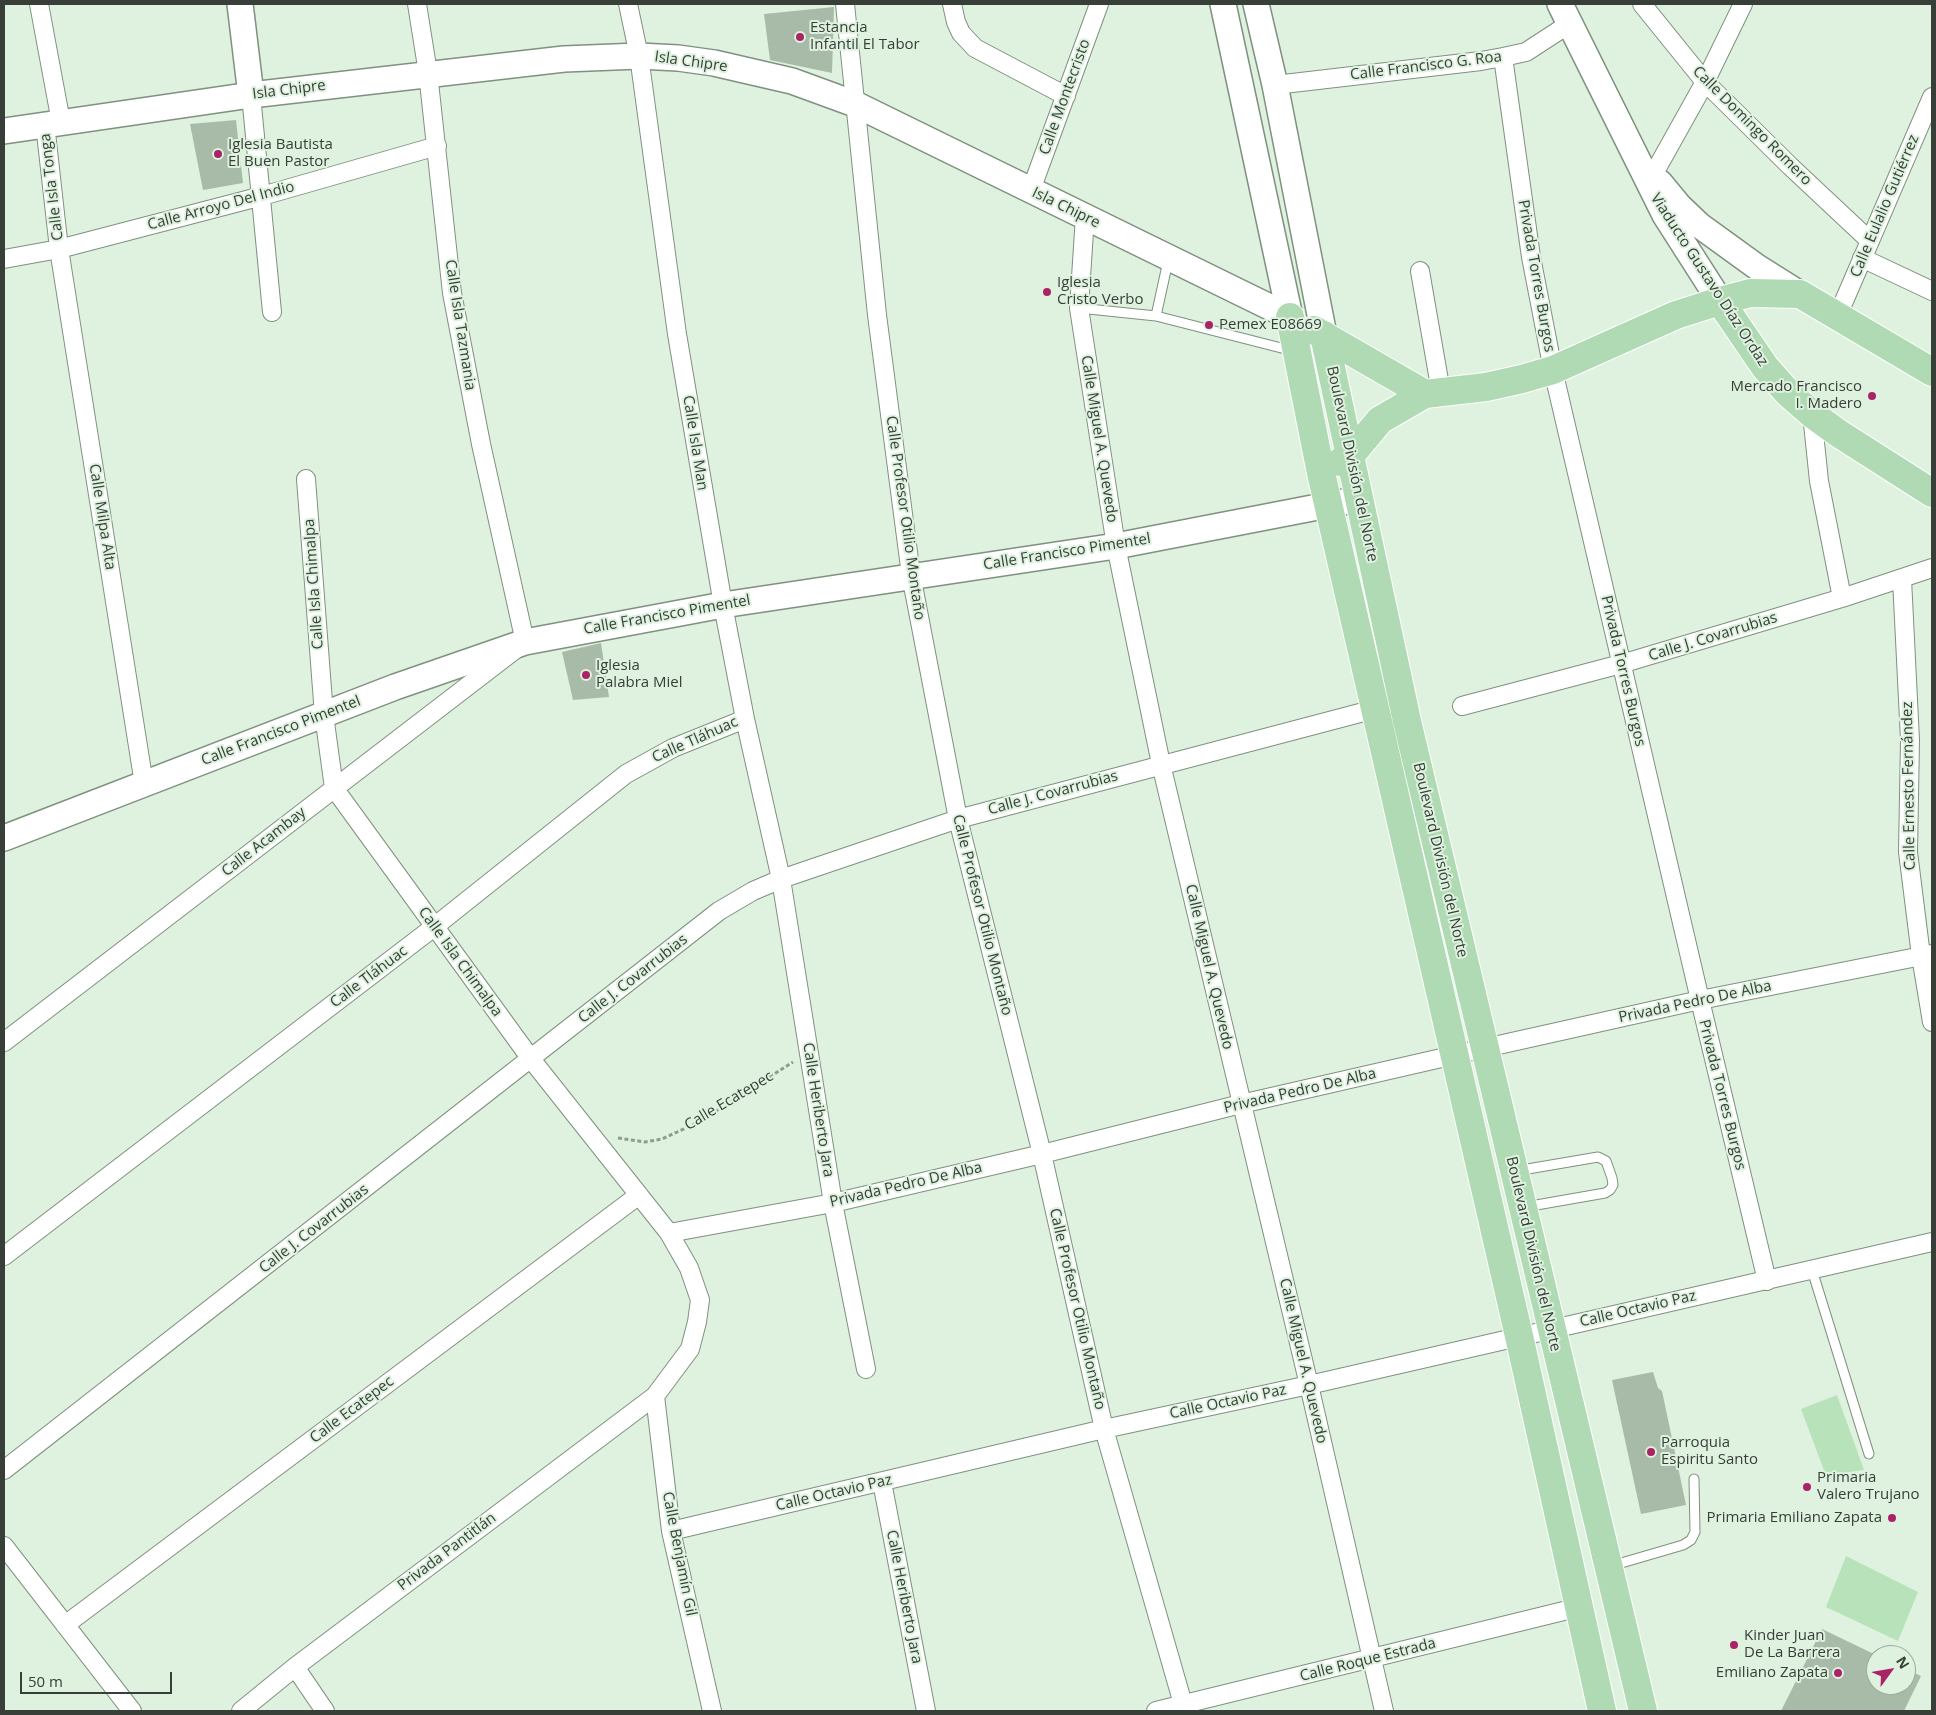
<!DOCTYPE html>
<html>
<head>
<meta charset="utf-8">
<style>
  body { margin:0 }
  #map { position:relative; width:1936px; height:1715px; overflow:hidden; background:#def2df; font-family:"Open Sans",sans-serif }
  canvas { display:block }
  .frame { position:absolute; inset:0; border:5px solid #373f38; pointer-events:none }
  .north { position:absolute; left:1866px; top:1645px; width:50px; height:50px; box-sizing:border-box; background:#def2df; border:1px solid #9baa9c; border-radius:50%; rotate:58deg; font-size:14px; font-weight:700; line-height:20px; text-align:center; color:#373f38 }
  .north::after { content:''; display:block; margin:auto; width:18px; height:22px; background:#ab2367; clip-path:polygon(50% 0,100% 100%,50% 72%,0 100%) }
  .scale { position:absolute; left:20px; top:1672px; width:152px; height:22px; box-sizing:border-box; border:2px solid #373f38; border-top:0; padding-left:6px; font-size:15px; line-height:18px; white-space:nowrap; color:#373f38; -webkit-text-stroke:4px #def2df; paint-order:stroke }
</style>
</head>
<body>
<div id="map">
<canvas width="1936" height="1715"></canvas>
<div class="frame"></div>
<div class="north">N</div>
<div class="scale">50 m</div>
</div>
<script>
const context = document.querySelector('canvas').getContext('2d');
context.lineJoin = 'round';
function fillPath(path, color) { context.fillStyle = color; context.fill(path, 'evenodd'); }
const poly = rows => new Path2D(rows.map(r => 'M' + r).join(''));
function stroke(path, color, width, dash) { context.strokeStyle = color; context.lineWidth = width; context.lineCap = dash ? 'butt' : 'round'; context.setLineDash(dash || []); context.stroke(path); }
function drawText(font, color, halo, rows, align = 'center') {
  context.font = font + ' "Open Sans",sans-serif'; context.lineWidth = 4; context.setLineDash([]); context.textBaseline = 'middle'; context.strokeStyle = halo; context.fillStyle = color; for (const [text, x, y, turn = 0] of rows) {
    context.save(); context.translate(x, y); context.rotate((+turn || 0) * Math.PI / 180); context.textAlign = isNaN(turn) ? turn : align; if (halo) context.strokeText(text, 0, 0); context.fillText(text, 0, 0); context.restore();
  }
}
const green = poly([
  [1837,1395,1864,1470,1849,1472,1828,1481,1801,1409],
  [1846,1556,1918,1592,1898,1641,1826,1607]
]);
const building = poly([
  [834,7,832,73,770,60,764,14],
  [236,120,243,183,203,190,190,124],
  [601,643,609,697,573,700,562,652],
  [1653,1372,1658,1388,1662,1391,1686,1505,1641,1514,1612,1380],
  [1822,1629,1876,1655,1876,1685,1906,1685,1906,1669,1921,1676,1904,1711,1781,1711]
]);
const path = poly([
  [618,1138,645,1142,662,1139,699,1122,793,1062]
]);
const lane = poly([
  [1168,261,1156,316,1297,352,1326,357],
  [1079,308,1156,316],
  [1516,1171,1598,1157,1606,1161,1612,1178,1613,1185,1610,1190,1605,1193,1525,1207],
  [1812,1270,1869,1454],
  [1611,1566,1683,1545,1691,1540,1695,1532,1694,1479]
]);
const street = poly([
  [39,4,61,122],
  [628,4,639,56,677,334,723,605,745,719,781,879,833,1203,866,1369],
  [845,4,877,315,911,575,958,819,1042,1154,1104,1429,1185,1711],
  [952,4,956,22,961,33,975,48,1066,96],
  [1642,4,1705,82,1790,166,1870,241],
  [1503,57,1531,257,1553,370,1700,1000,1767,1281],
  [1275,85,1481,61,1503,57,1526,52,1569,24],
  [251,95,272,312],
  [45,124,59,249,144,784],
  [1648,184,1705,82,1743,4],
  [1031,190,1099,4],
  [1085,216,1079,308,1116,546,1161,764,1309,1385,1384,1711],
  [1862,258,1932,291],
  [4,259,59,249,262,196,437,146],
  [1420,271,1441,392],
  [1838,315,1932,97],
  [1812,414,1819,481,1842,598],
  [1902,579,1910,740,1908,852,1921,956,1932,1022],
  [1462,706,1621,664,1842,598,1932,568],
  [4,1042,525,642,481,444,452,293,428,73,417,4],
  [669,1233,833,1203,1042,1154,1241,1104,1485,1048,1700,1000,1932,954],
  [4,1256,434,927,626,774,673,748,745,719],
  [655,1396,671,1531,712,1711],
  [4,1470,719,911,753,891,781,879,958,819,1375,709],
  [882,1482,926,1711],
  [671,1531,1104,1429,1309,1385,1932,1242],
  [4,1546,132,1711],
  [65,1625,639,1195],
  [295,1667,325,1711],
  [241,1711,295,1667,655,1396,690,1349,697,1322,700,1300,689,1268,669,1233,531,1059,334,788,324,715,306,479],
  [1156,1711,1580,1607]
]);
const secondary = poly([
  [240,4,251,95],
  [1223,4,1290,317],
  [1256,4,1275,85,1324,335],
  [1560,4,1665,215,1720,301],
  [4,131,251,95,564,59,639,56,678,58,714,63,792,81,855,104,1290,317],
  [1660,183,1679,206,1699,225,1757,267,1800,294],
  [4,838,395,687,525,642,723,605,1116,546,1359,499]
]);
const primary = poly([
  [1720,301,1765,367,1788,393,1812,414,1838,433,1932,493],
  [1290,317,1321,473,1519,1336,1602,1711],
  [1314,330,1425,394],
  [1324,335,1407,721,1643,1711],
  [1340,462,1350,456,1380,420,1425,394,1486,387,1522,379,1553,370,1676,315,1720,301,1750,293,1800,294,1932,372]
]);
const markers = [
  [800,37,5,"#ab2367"],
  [218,154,5,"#ab2367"],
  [1047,292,5,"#ab2367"],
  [1209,325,5,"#ab2367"],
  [1872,396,5,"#ab2367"],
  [586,675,5,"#ab2367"],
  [1651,1452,5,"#ab2367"],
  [1807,1487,5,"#ab2367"],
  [1892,1518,5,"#ab2367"],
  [1734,1645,5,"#ab2367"],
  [1838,1673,5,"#ab2367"]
];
const poiNames = [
  ["Estancia",810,28],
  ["Infantil El Tabor",810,45],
  ["Iglesia Bautista",228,145],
  ["El Buen Pastor",228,162],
  ["Iglesia",1057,283],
  ["Cristo Verbo",1057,300],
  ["Pemex E08669",1219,325],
  ["Mercado Francisco",1862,387,"right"],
  ["I. Madero",1862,404,"right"],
  ["Iglesia",596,666],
  ["Palabra Miel",596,683],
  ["Parroquia",1661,1443],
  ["Espiritu Santo",1661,1460],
  ["Primaria",1817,1478],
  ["Valero Trujano",1817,1495],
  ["Primaria Emiliano Zapata",1882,1518,"right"],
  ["Kinder Juan",1744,1636],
  ["De La Barrera",1744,1653],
  ["Emiliano Zapata",1828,1673,"right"]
];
const streetNames = [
  ["Isla Chipre",691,62,8],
  ["Calle Francisco G. Roa",1426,66,-7],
  ["Isla Chipre",289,90,-7],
  ["Calle Montecristo",1065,97,-70],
  ["Calle Domingo Romero",1752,126,45],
  ["Calle Isla Tonga",52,187,-97],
  ["Calle Arroyo Del Indio",221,206,-15],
  ["Calle Eulalio Gutiérrez",1885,206,-67],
  ["Isla Chipre",1066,208,26],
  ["Privada Torres Burgos",1536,276,80],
  ["Viaducto Gustavo Díaz Ordaz",1709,280,57],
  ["Calle Isla Tazmania",460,325,81],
  ["Calle Miguel A. Quevedo",1099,439,81],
  ["Calle Isla Man",695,443,81],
  ["Boulevard División del Norte",1352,464,78],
  ["Calle Milpa Alta",102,517,81],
  ["Calle Profesor Otilio Montaño",905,518,82],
  ["Calle Francisco Pimentel",1067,552,-9],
  ["Calle Isla Chimalpa",314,584,-94],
  ["Calle Francisco Pimentel",667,615,-10],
  ["Calle J. Covarrubias",1713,637,-17],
  ["Privada Torres Burgos",1623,671,77],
  ["Calle Francisco Pimentel",281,731,-21],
  ["Calle Tláhuac",695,740,-24],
  ["Calle Ernesto Fernández",1909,786,-91],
  ["Calle J. Covarrubias",1053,793,-15],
  ["Calle Acambay",264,842,-38],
  ["Boulevard División del Norte",1440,860,77],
  ["Calle Profesor Otilio Montaño",982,915,76],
  ["Calle Isla Chimalpa",460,962,54],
  ["Calle Miguel A. Quevedo",1209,967,77],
  ["Calle Tláhuac",369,977,-37],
  ["Calle J. Covarrubias",633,979,-38],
  ["Privada Pedro De Alba",1695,1002,-12],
  ["Privada Pedro De Alba",1300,1091,-13],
  ["Privada Torres Burgos",1722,1095,76],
  ["Calle Ecatepec",729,1101,-31],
  ["Calle Heriberto Jara",818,1110,81],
  ["Privada Pedro De Alba",906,1185,-13],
  ["Calle J. Covarrubias",314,1229,-38],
  ["Boulevard División del Norte",1533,1254,77],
  ["Calle Profesor Otilio Montaño",1077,1309,77],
  ["Calle Octavio Paz",1638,1309,-13],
  ["Calle Miguel A. Quevedo",1303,1361,77],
  ["Calle Octavio Paz",1228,1402,-12],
  ["Calle Ecatepec",352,1410,-37],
  ["Calle Octavio Paz",834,1493,-13],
  ["Privada Pantitlán",447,1552,-37],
  ["Calle Benjamín Gil",679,1554,79],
  ["Calle Heriberto Jara",904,1597,79],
  ["Calle Roque Estrada",1368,1660,-14]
];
fillPath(green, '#b8e3ba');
fillPath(building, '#a8bba9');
stroke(lane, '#7f917f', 11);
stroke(street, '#7f917f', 20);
stroke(secondary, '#7f917f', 28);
stroke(primary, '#fff', 30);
stroke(path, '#8f9d90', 3, [4, 2.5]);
stroke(lane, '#fff', 9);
stroke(street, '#fff', 18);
stroke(secondary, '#fff', 25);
stroke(primary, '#b0dab3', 28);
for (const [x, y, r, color] of markers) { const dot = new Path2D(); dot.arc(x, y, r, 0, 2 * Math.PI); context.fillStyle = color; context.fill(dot); stroke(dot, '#def2df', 2); }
drawText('15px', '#373f38', '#def2df', poiNames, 'left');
drawText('15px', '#373f38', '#def2df', streetNames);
</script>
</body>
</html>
